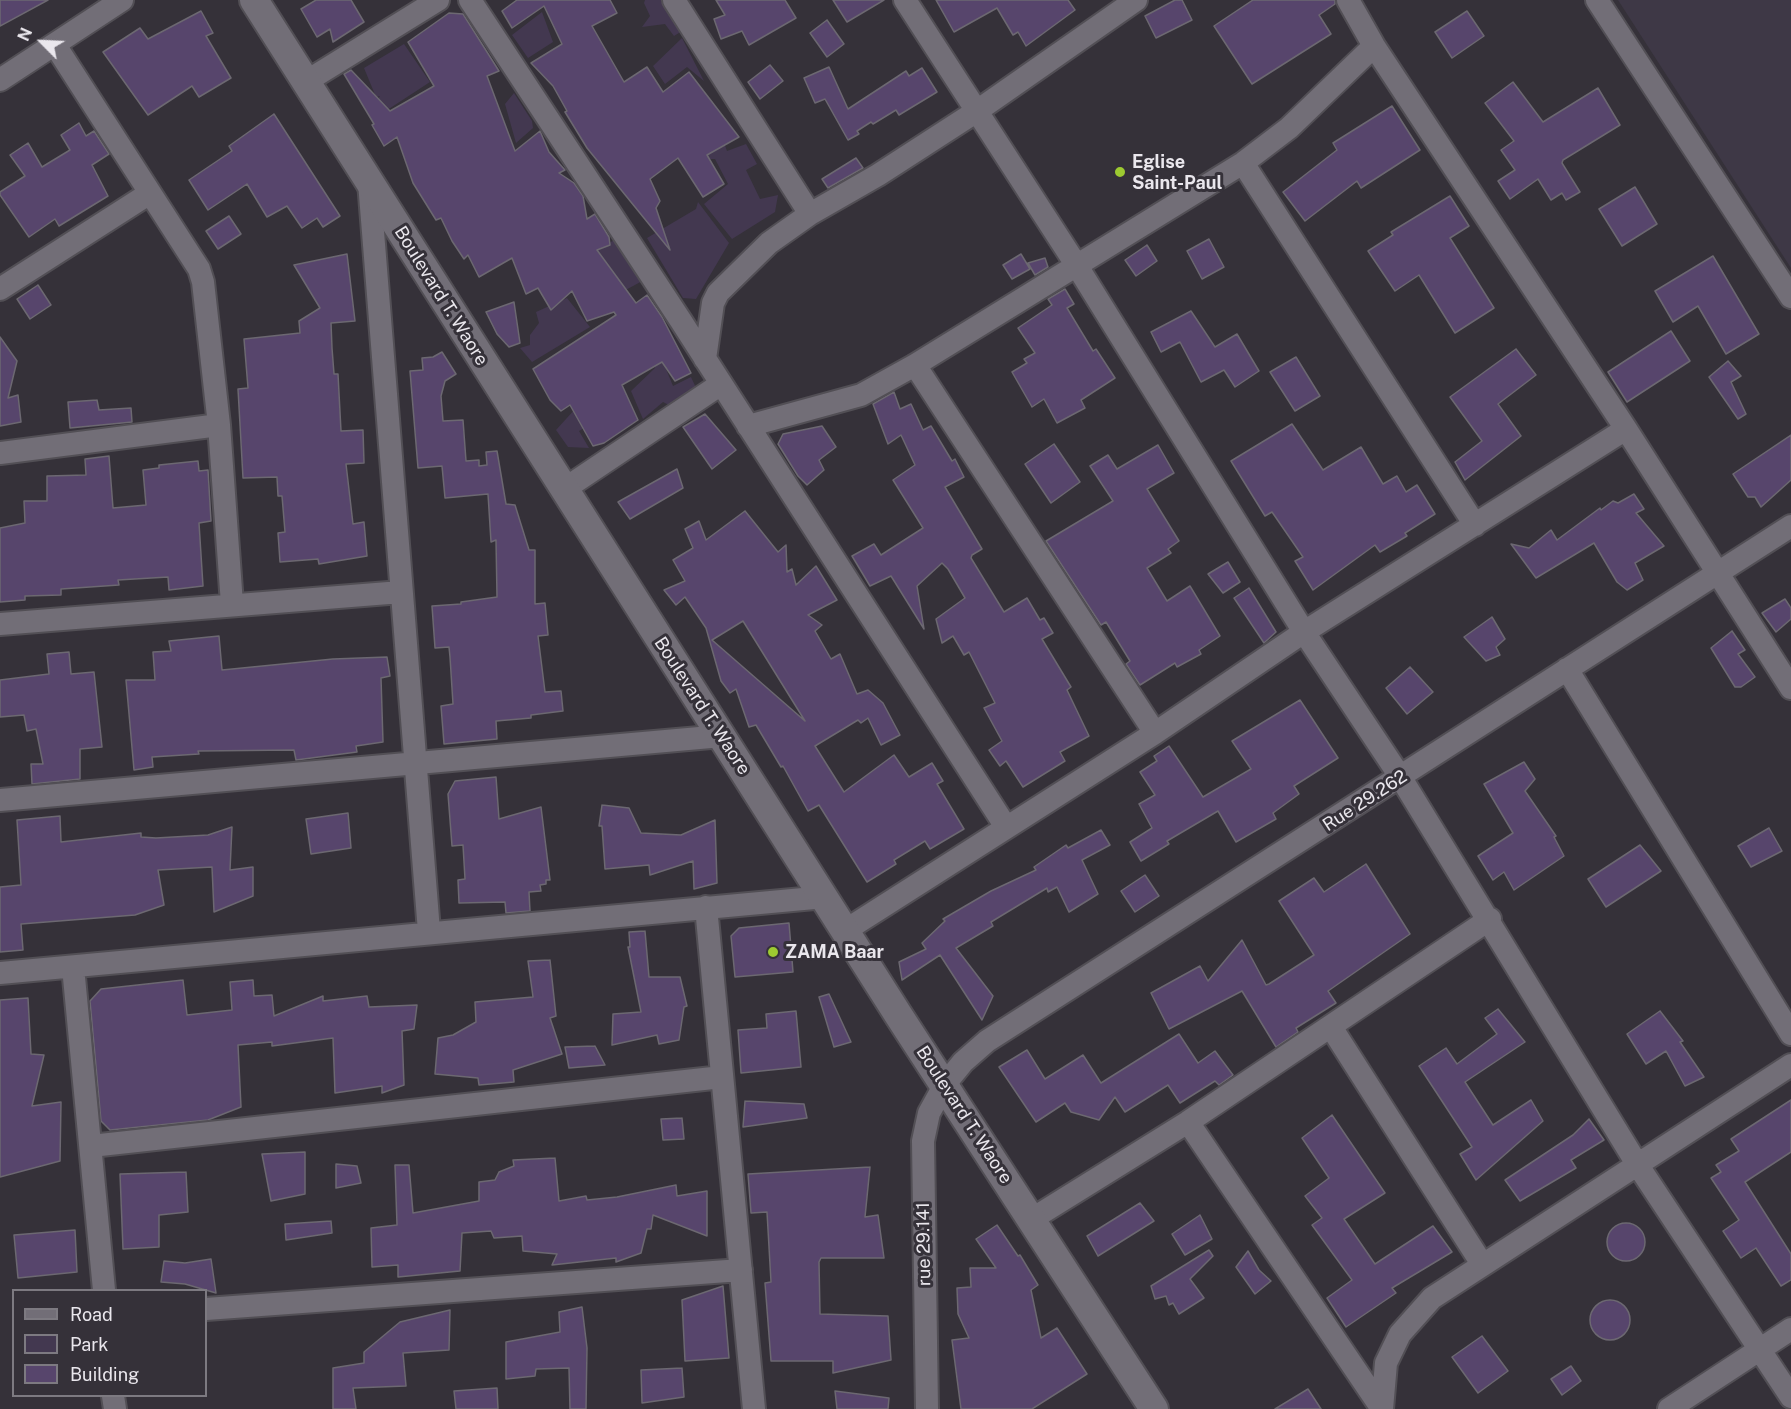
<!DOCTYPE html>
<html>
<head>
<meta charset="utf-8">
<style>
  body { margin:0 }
  #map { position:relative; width:1791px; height:1409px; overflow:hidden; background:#353139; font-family:"Public Sans",sans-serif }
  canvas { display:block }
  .legend { position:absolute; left:12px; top:1289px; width:195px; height:108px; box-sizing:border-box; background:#353139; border:2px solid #7d7a81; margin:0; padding:8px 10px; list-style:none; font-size:18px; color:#eae7ed }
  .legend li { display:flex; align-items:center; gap:12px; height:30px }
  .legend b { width:30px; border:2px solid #7d7a81 }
  .north { position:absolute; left:12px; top:12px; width:60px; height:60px; -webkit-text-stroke:4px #353139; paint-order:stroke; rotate:294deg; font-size:16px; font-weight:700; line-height:24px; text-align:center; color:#eae7ed }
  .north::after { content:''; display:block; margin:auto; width:21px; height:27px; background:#eae7ed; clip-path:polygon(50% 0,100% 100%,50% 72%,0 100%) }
</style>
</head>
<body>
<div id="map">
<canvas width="1791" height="1409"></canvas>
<ul class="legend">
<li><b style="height:8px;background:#726e77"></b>Road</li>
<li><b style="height:16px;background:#433850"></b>Park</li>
<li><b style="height:16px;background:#57456c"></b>Building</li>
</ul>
<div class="north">N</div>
</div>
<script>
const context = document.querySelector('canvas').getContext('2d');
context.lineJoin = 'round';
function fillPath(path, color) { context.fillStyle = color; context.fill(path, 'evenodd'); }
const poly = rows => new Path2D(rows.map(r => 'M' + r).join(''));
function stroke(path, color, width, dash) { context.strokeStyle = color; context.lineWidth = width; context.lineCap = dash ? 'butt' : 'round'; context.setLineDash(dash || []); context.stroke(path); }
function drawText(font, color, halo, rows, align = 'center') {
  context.font = font + ' "Public Sans",sans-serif'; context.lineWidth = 6; context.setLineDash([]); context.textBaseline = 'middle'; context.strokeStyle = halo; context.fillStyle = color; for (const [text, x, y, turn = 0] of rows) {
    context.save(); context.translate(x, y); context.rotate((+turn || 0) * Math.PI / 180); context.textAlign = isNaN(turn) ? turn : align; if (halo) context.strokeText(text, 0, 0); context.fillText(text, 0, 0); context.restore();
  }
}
const built = poly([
  [1618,0,1791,0,1791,268]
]);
const green = poly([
  [645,0,661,0,682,31,674,36,665,24,642,27,650,16,644,3],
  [542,12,553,42,528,58,512,35],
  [682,38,704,81,687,67,665,84,653,66],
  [404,44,430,82,375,118,368,112,380,96,376,97,364,68],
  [514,93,532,121,533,128,516,143,505,104],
  [716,121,727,151,746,144,757,164,746,170,760,199,778,195,775,212,732,239,704,204,728,184,715,159,708,159,695,132],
  [698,202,729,243,696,299,683,298,647,238,696,209],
  [617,238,646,279,620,293,617,289,622,284,610,267,594,282,572,292,571,286,594,253],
  [567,298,590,327,532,362,520,348,530,345,530,335,539,323,536,312],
  [656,360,667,361,664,364,673,386,691,377,697,390,677,404,669,405,663,402,643,419,631,391,655,368],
  [576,408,593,423,579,431,589,448,568,447,556,430]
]);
const building = poly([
  [0,0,48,0,0,26,0,0],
  [316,0,351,0,364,22,333,42,330,29,317,37,301,9,316,0],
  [517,0,610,0,617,13,592,26,624,82,647,67,663,92,689,72,739,137,707,155,724,184,703,197,678,158,650,179,660,201,656,208,670,250,587,148,565,112,567,111,553,86,531,63,562,44,544,6,512,28,502,11,517,0],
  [716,0,785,0,796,18,749,45,742,31,721,39,714,19,725,15,716,0],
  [833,0,884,0,847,22,833,0],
  [936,0,1068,0,1075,10,1026,46,1018,32,1013,35,997,8,954,32,936,0],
  [1175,0,1182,0,1192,20,1156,38,1145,16,1175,0],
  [1253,0,1335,0,1335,4,1319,15,1331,34,1252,84,1214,26,1253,0],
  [201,11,213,33,206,36,231,78,199,97,192,86,148,115,103,52,140,28,148,39,201,11],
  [1467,11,1484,36,1452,58,1435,32,1467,11],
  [449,13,463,14,499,71,487,76,515,151,540,131,549,152,565,170,559,173,574,183,583,196,587,219,595,214,609,237,610,245,597,250,636,303,647,295,662,317,691,373,675,381,662,362,622,385,638,420,604,443,593,446,570,405,561,411,550,400,533,369,616,315,614,312,587,321,572,291,551,310,538,288,526,294,512,258,479,277,468,255,464,259,452,241,441,218,436,220,413,183,397,137,384,146,372,125,374,124,344,74,351,70,390,111,434,86,408,42,449,13],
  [827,20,844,44,827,57,810,33,827,20],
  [770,65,783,81,760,99,748,82,770,65],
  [829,67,848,109,906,71,909,76,922,68,937,92,899,115,896,110,873,124,871,122,857,131,859,134,848,140,825,99,815,103,804,78,829,67],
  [1513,82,1543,122,1598,88,1620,125,1563,160,1562,163,1580,192,1566,200,1562,193,1551,200,1538,179,1510,199,1498,181,1515,170,1501,150,1514,141,1485,103,1513,82],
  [1392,106,1420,150,1361,188,1357,181,1305,221,1283,192,1337,150,1333,143,1392,106],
  [274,114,340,216,323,227,317,218,302,228,287,206,267,217,247,184,208,210,189,180,232,151,229,146,274,114],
  [79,123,86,136,94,131,109,154,92,165,108,196,59,226,55,219,29,237,0,195,0,192,25,176,10,155,28,143,42,167,70,150,61,135,79,123],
  [856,158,863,168,828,188,822,179,856,158],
  [1635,187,1657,224,1622,246,1599,209,1635,187],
  [1450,196,1469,226,1450,238,1494,308,1455,333,1419,275,1395,291,1368,251,1393,235,1391,232,1450,196],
  [229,216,241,234,218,249,206,231,229,216],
  [1209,239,1224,267,1202,279,1187,251,1209,239],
  [1147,245,1157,261,1136,276,1125,260,1147,245],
  [347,254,355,321,331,323,332,348,334,374,338,374,341,431,363,430,364,463,346,464,353,524,364,522,367,556,319,564,318,559,280,562,278,533,285,532,282,496,278,496,277,477,243,478,238,389,248,388,244,339,300,333,299,321,320,308,294,265,347,254],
  [1021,254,1030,269,1012,279,1003,265,1021,254],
  [1713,256,1759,334,1726,354,1698,306,1673,322,1655,291,1713,256],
  [1045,258,1048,267,1035,275,1028,263,1045,258],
  [38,285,51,305,30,319,17,299,38,285],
  [1065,289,1074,304,1067,308,1093,351,1096,349,1115,378,1081,400,1085,408,1057,423,1044,399,1032,407,1012,372,1027,363,1024,359,1035,353,1018,328,1052,305,1048,299,1065,289],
  [514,302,520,343,509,347,497,334,486,312,514,302],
  [1191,311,1215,347,1237,334,1259,371,1235,387,1224,370,1201,382,1180,342,1161,352,1151,332,1191,311],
  [1671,331,1690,361,1627,402,1608,372,1671,331],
  [0,337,17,361,8,398,18,395,21,422,0,426,0,337],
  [1516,349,1536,375,1498,404,1521,436,1465,480,1455,462,1482,441,1450,397,1516,349],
  [442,352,456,374,445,381,441,396,443,421,463,420,466,461,479,460,479,466,487,465,486,452,497,451,506,504,515,505,529,550,535,550,535,604,545,603,548,635,538,636,545,692,561,691,563,711,531,715,531,718,496,721,497,739,444,744,441,706,453,704,450,657,449,647,435,648,432,606,461,604,461,602,497,597,496,540,491,542,488,494,445,498,442,466,418,468,410,371,423,370,422,358,433,357,442,352],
  [1296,357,1320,396,1295,411,1270,372,1296,357],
  [1728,361,1741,376,1731,382,1746,414,1738,419,1709,377,1728,361],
  [894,392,900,409,911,404,923,430,931,426,952,461,955,459,964,477,945,487,982,549,972,555,971,558,1004,612,1027,598,1040,620,1044,618,1053,633,1042,639,1071,687,1067,690,1089,736,1060,752,1065,761,1023,787,1006,761,1000,766,989,750,1002,741,984,708,995,703,969,652,964,655,953,636,942,643,936,619,965,598,948,569,942,563,917,586,924,629,891,576,870,586,852,556,874,544,881,555,923,528,893,480,915,465,901,435,888,444,873,404,894,392],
  [97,400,99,410,131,408,132,422,70,428,68,402,97,400],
  [705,414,736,450,712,469,683,427,705,414],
  [1292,424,1323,470,1361,447,1383,484,1397,476,1406,492,1417,485,1435,514,1405,533,1407,536,1380,552,1375,545,1313,590,1295,561,1303,557,1272,512,1265,516,1231,461,1292,424],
  [822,426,836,447,819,460,824,470,807,485,798,476,778,444,783,434,822,426],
  [1791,435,1791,480,1761,507,1755,497,1748,497,1733,474,1791,435],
  [1054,444,1080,482,1051,503,1025,464,1054,444],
  [1158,445,1174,473,1147,489,1179,541,1168,549,1171,553,1147,568,1167,601,1190,586,1220,636,1199,650,1201,654,1177,667,1175,663,1140,685,1126,664,1130,661,1106,622,1101,625,1046,541,1113,501,1090,466,1108,455,1117,469,1158,445],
  [109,456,113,508,146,505,143,470,159,468,159,465,198,461,199,471,208,470,211,521,199,523,203,586,169,590,168,577,118,580,119,585,61,589,61,595,25,596,25,600,0,602,0,528,25,523,24,501,47,501,47,476,86,475,85,459,109,456],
  [677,469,683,488,630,519,618,502,677,469],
  [1634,494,1644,509,1636,513,1664,546,1635,563,1643,580,1627,590,1617,582,1594,543,1536,578,1511,544,1529,548,1551,530,1557,540,1600,508,1601,510,1613,501,1618,503,1634,494],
  [745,511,778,552,786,545,787,572,792,569,796,585,816,566,837,600,808,615,822,625,815,631,831,659,840,654,857,694,868,690,883,703,900,735,881,745,868,718,861,723,858,720,815,746,844,792,894,755,909,777,932,763,943,781,937,784,964,829,930,849,925,841,894,860,896,864,867,882,819,805,808,811,783,766,781,767,756,725,749,727,736,689,730,693,721,681,706,628,685,597,676,605,664,590,685,581,673,560,693,548,685,529,699,521,706,540,745,511],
  [743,621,805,721,712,640,743,621],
  [1228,562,1240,582,1223,593,1208,574,1228,562],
  [1249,588,1276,632,1264,643,1234,598,1249,588],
  [1785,599,1791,608,1791,619,1776,632,1762,613,1785,599],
  [1492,617,1505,639,1496,647,1500,655,1486,661,1464,637,1492,617],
  [1732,631,1745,650,1738,654,1755,677,1741,687,1735,687,1711,648,1732,631],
  [219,636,222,670,333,659,387,657,390,676,381,678,383,742,356,746,357,752,296,760,294,750,198,751,199,754,152,757,153,767,134,770,126,680,155,680,153,652,171,651,169,641,219,636],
  [69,652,71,674,94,672,102,747,80,749,80,779,32,784,31,764,43,764,36,729,27,731,24,715,0,717,0,680,49,674,47,654,69,652],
  [1410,667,1433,692,1407,714,1386,688,1410,667],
  [1300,700,1338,758,1294,786,1299,794,1273,813,1276,819,1236,842,1218,811,1167,841,1169,844,1141,861,1130,842,1152,828,1139,804,1155,795,1140,772,1157,761,1154,756,1169,746,1203,797,1251,769,1232,741,1300,700],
  [1524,762,1535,779,1525,791,1556,836,1554,837,1564,856,1514,890,1504,872,1493,880,1478,856,1513,833,1484,784,1524,762],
  [496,777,499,819,541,807,550,880,546,880,546,884,540,885,541,891,529,892,530,911,506,913,505,902,459,903,458,880,465,879,463,845,452,846,448,794,455,781,496,777],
  [602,805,629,808,641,833,681,835,715,820,717,883,694,889,693,861,650,875,649,865,605,869,602,826,599,826,602,805],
  [348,813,351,848,311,854,306,819,348,813],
  [60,816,61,842,141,833,141,837,156,838,208,835,232,827,230,870,253,867,253,896,214,912,212,867,158,870,164,905,135,915,21,924,23,950,0,952,0,887,21,885,17,820,60,816],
  [1769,828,1782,851,1751,867,1738,846,1769,828],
  [1101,830,1110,845,1082,860,1098,894,1069,912,1057,887,1048,892,1047,888,991,922,993,926,956,948,993,996,982,1020,940,955,902,980,899,962,926,949,922,943,945,921,943,919,991,891,1036,870,1034,867,1066,845,1068,848,1101,830],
  [1640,845,1661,871,1606,907,1588,879,1640,845],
  [1366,864,1410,934,1328,991,1336,1003,1296,1028,1298,1032,1276,1047,1242,991,1169,1029,1151,993,1200,966,1208,981,1242,940,1266,985,1269,984,1314,955,1279,901,1314,878,1324,892,1366,864],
  [1145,875,1159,896,1135,912,1121,891,1145,875],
  [789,923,793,972,735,977,731,936,739,928,789,923],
  [645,931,649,977,680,977,687,1006,684,1007,679,1040,659,1044,657,1035,612,1045,613,1014,641,1012,628,947,630,947,629,932,645,931],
  [550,960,556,1016,550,1018,562,1054,513,1070,514,1082,479,1085,478,1078,435,1074,438,1038,453,1035,476,1022,475,1002,533,997,528,961,550,960],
  [183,980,187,1015,232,1010,230,982,253,980,254,996,272,995,274,1016,323,996,323,1001,367,996,369,1007,417,1005,414,1029,402,1031,404,1085,382,1093,382,1086,335,1093,333,1038,272,1046,272,1042,238,1045,241,1107,208,1120,110,1130,101,1121,90,1001,101,989,183,980],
  [829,994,851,1042,834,1047,819,997,829,994],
  [28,998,31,1054,44,1055,32,1106,61,1102,60,1161,0,1177,0,1000,28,998],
  [1498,1009,1525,1042,1465,1082,1493,1125,1531,1100,1543,1121,1476,1180,1460,1154,1472,1147,1419,1066,1446,1048,1457,1064,1497,1034,1485,1018,1498,1009],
  [796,1011,801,1067,741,1073,738,1030,767,1028,766,1014,796,1011],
  [1660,1011,1683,1041,1680,1042,1704,1077,1685,1086,1666,1051,1646,1064,1627,1034,1660,1011],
  [1179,1034,1198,1063,1215,1051,1233,1075,1219,1085,1215,1081,1180,1103,1168,1085,1125,1112,1115,1097,1099,1120,1071,1112,1065,1103,1036,1122,999,1067,1027,1050,1045,1079,1083,1055,1101,1083,1179,1034],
  [595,1046,605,1065,569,1068,565,1047,595,1046],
  [1791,1100,1791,1152,1745,1182,1791,1254,1791,1280,1781,1286,1756,1248,1741,1258,1723,1231,1739,1220,1711,1178,1721,1172,1716,1165,1739,1151,1731,1139,1791,1100],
  [745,1101,804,1104,807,1118,743,1127,745,1101],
  [1332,1115,1385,1193,1344,1219,1375,1264,1433,1226,1452,1252,1392,1288,1396,1293,1346,1327,1327,1298,1352,1280,1312,1225,1322,1218,1305,1196,1329,1178,1302,1138,1332,1115],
  [682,1118,684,1139,663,1140,661,1119,682,1118],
  [1589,1119,1604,1140,1571,1160,1576,1168,1520,1201,1505,1180,1573,1135,1589,1119],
  [305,1152,305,1194,271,1201,262,1154,305,1152],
  [555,1158,559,1201,586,1196,587,1200,617,1197,676,1185,677,1196,707,1191,707,1236,653,1215,651,1229,647,1229,641,1253,616,1262,616,1258,552,1265,557,1254,523,1251,522,1236,494,1238,491,1231,462,1233,460,1271,398,1277,398,1265,372,1267,371,1228,397,1225,395,1165,409,1165,413,1213,479,1201,479,1182,495,1180,499,1172,514,1166,513,1160,555,1158],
  [336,1164,357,1166,361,1183,336,1188,336,1164],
  [870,1167,865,1217,878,1215,884,1258,821,1258,819,1262,820,1314,888,1316,891,1360,833,1373,833,1361,771,1361,765,1283,771,1282,767,1212,751,1213,748,1174,870,1167],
  [186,1172,188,1212,159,1215,159,1247,123,1249,120,1174,186,1172],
  [1140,1203,1154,1221,1098,1256,1087,1236,1140,1203],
  [1200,1215,1212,1239,1185,1255,1172,1234,1200,1215],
  [331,1221,332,1233,286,1240,285,1224,331,1221],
  '1607 1242a19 19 0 1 1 38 0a19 19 0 1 1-38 0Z',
  [997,1225,1018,1256,1020,1255,1038,1285,1031,1290,1041,1338,1057,1328,1087,1374,1032,1409,961,1409,952,1340,969,1338,958,1314,957,1288,971,1287,970,1268,996,1268,976,1239,997,1225],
  [75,1230,77,1272,18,1278,14,1235,75,1230],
  [1209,1250,1213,1256,1190,1279,1204,1298,1179,1314,1173,1303,1169,1305,1166,1296,1155,1299,1151,1286,1209,1250],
  [1248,1251,1259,1270,1271,1281,1255,1294,1236,1267,1248,1251],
  [211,1259,216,1293,185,1284,161,1282,164,1261,185,1263,211,1259],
  [723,1286,729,1358,685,1361,682,1300,723,1286],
  '1590 1320a20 20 0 1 1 40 0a20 20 0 1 1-40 0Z',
  [582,1307,587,1348,586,1409,570,1409,569,1368,536,1369,535,1376,506,1379,506,1342,560,1332,559,1312,582,1307],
  [450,1310,449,1350,403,1353,406,1386,353,1388,356,1409,333,1409,333,1368,364,1363,364,1352,400,1322,450,1310],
  [1482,1336,1508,1371,1478,1393,1452,1357,1482,1336],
  [1571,1366,1581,1381,1562,1395,1551,1379,1571,1366],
  [682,1368,684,1397,642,1403,641,1370,682,1368],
  [497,1388,498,1409,456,1409,454,1391,497,1388],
  [1308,1389,1321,1409,1275,1409,1308,1389],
  [835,1391,889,1398,888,1409,837,1409,835,1391]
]);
const minor = poly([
  [470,0,681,321,1006,827],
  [674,0,810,214],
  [905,0,1077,266,1304,632,1401,778,1637,1164,1791,1397],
  [1348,0,1374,46,1626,429,1791,688],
  [1597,0,1791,297],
  [55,45,199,269,203,282,219,425,232,604],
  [0,80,122,0],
  [307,81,438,0],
  [1243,163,1475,525],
  [369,182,429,931],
  [0,289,150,193],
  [705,359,713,303,718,293,769,243,810,214,878,175,977,111,1136,0],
  [915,365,1155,733],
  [748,426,861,395,915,365,1243,163,1289,128,1374,46],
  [0,453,219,425],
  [563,490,721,384],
  [0,624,401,592],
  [1567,669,1791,1034],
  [0,800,722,736],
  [706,907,754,1409],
  [846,930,1155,733,1304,632,1626,429],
  [73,967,104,1290],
  [0,973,825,897],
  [1331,1027,1482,1264],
  [1188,1122,1382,1409],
  [91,1146,722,1077],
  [1032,1219,1188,1122,1490,919],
  [206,1309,741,1270],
  [113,1396,115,1409],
  [927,1409,923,1141,929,1113,945,1084,963,1062,987,1041,1791,526],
  [1382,1409,1386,1363,1400,1334,1432,1298,1791,1065],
  [1669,1409,1791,1329]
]);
const tertiary = poly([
  [254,0,899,1016,1154,1409]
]);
const markers = [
  [1120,172,6,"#9dca31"],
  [773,952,6,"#9dca31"]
];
const poiNames = [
  ["Eglise",1132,162],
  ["Saint-Paul",1132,183],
  ["ZAMA Baar",785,952]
];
const streetNames = [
  ["Boulevard T. Waore",441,296,58],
  ["Boulevard T. Waore",702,706,57],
  ["Rue 29.262",1365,801,-33],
  ["Boulevard T. Waore",964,1115,57],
  ["rue 29.141",924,1244,-91]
];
fillPath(built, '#3e3846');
fillPath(green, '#433850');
fillPath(building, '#57456c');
stroke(building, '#6c6871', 1.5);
stroke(minor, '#524f55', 26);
stroke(tertiary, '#524f55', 32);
stroke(minor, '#726e77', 22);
stroke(tertiary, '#726e77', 28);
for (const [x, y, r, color] of markers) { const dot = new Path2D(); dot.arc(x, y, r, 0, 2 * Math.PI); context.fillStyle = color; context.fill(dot); stroke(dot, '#353139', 2); }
drawText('bold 18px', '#eae7ed', '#353139', poiNames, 'left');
drawText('18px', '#eae7ed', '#353139', streetNames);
</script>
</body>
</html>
